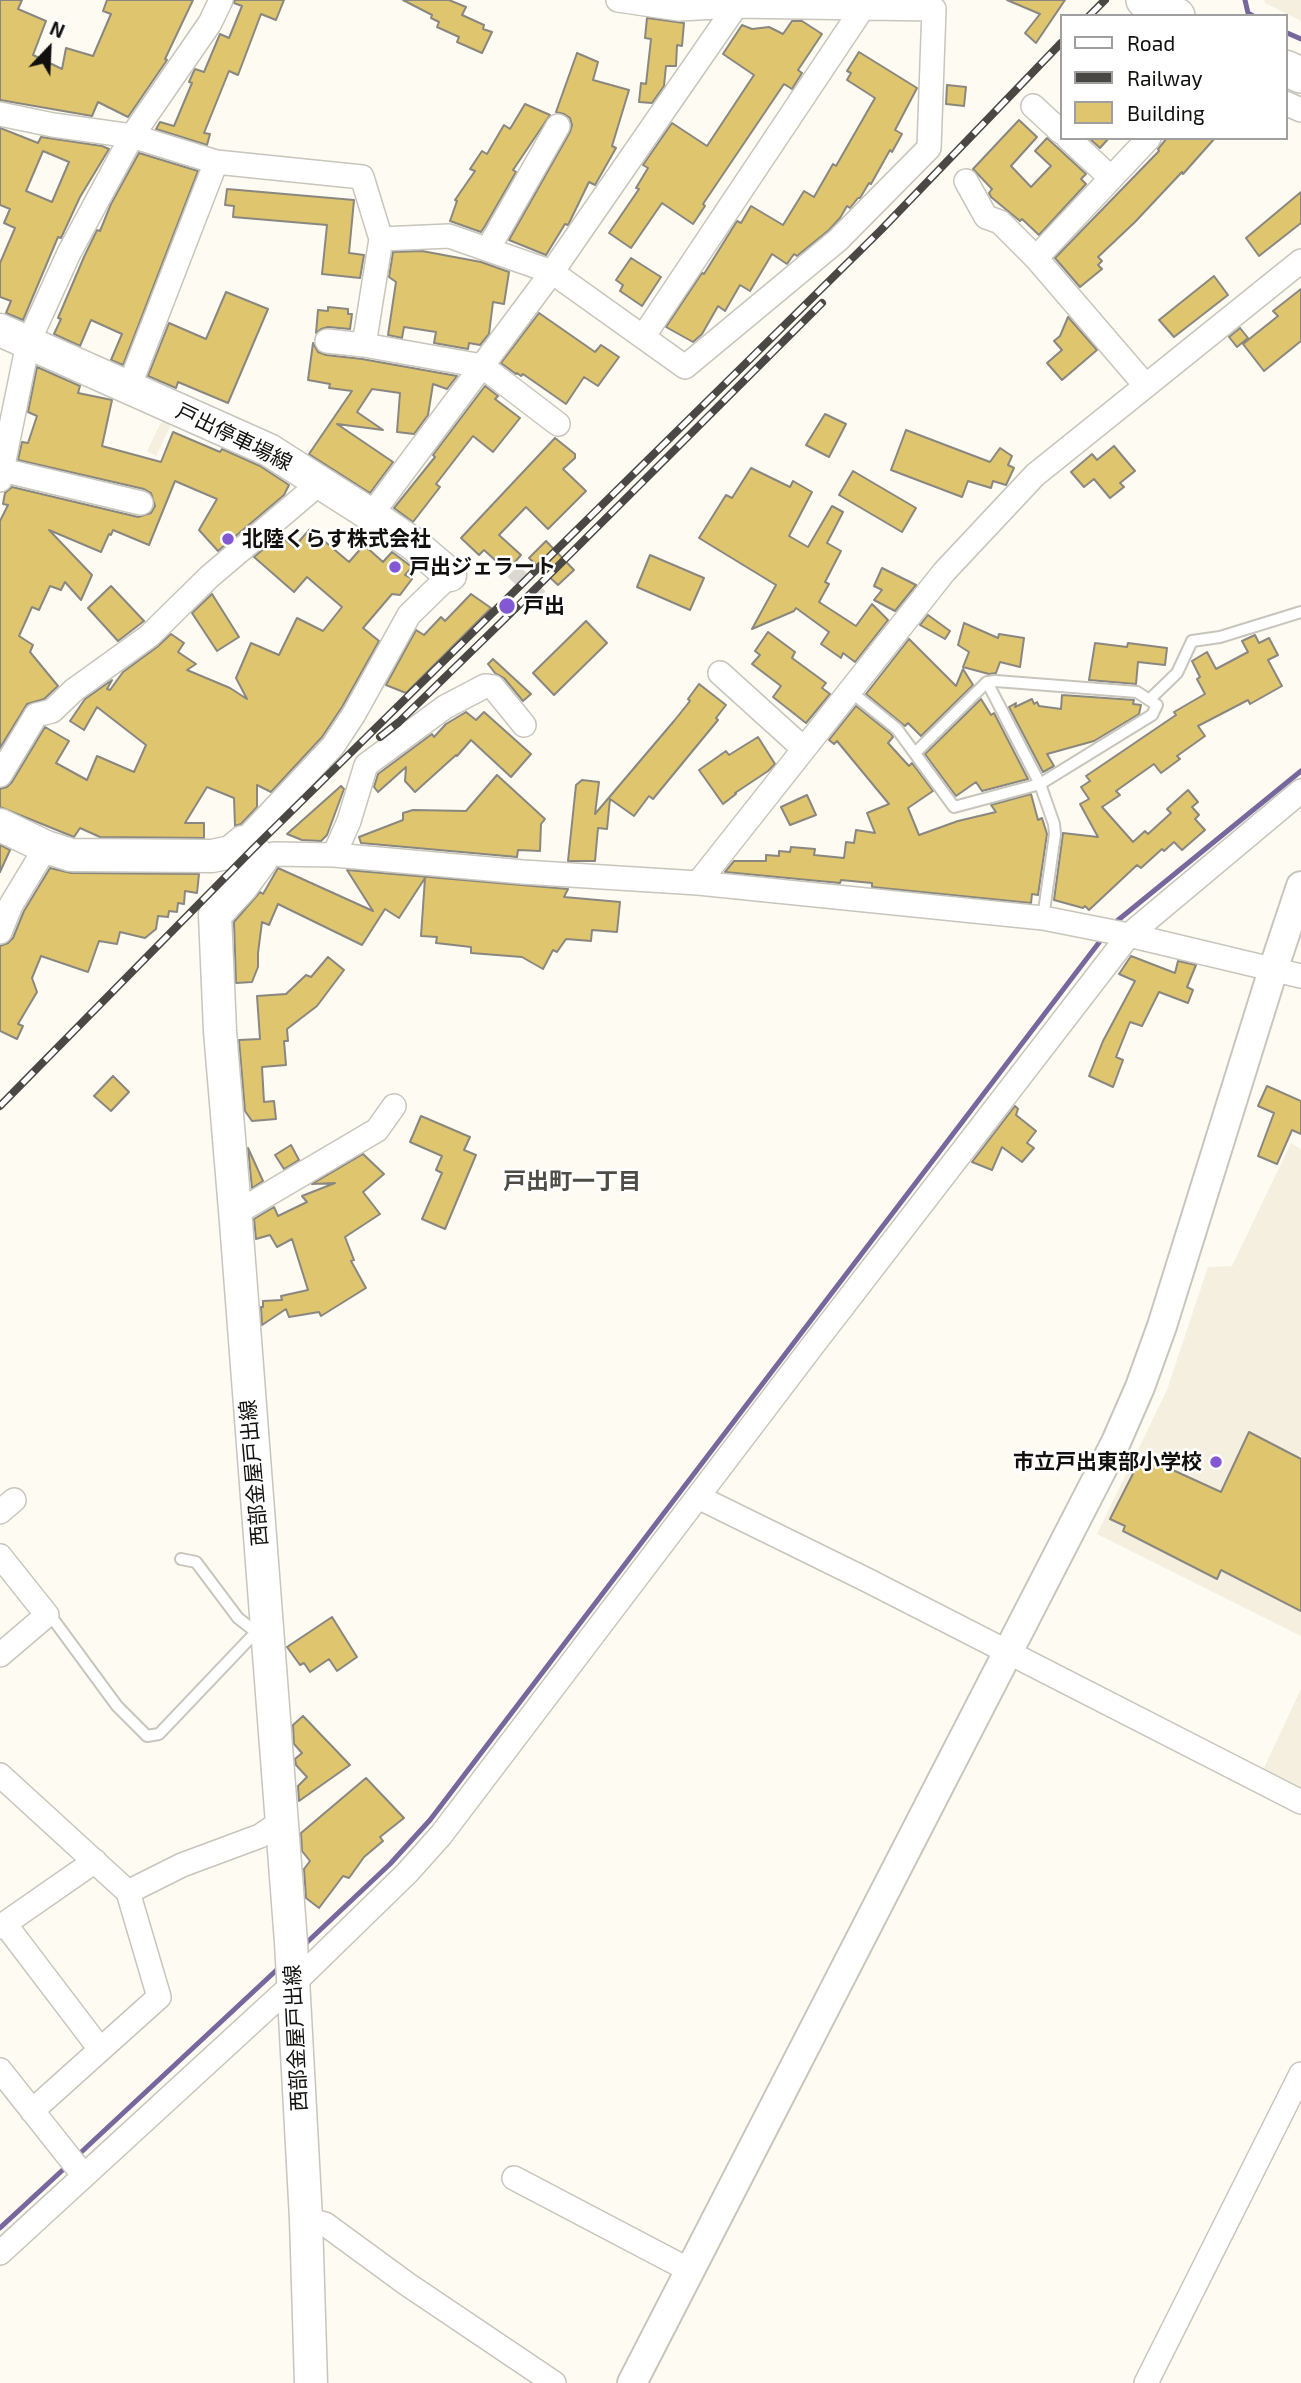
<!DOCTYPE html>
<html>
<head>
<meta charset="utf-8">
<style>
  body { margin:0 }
  #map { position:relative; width:1301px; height:2383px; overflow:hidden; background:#fefbf3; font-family:"Exo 2",sans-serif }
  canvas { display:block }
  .legend { position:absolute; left:1060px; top:14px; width:228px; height:126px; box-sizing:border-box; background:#fff; border:2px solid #a09f9f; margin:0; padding:9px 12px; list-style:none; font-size:21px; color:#11100e }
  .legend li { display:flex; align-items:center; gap:14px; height:35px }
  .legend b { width:35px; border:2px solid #a09f9f }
  .north { position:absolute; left:14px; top:14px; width:70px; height:70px; -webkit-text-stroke:5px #fff; paint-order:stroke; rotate:23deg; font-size:19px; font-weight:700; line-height:28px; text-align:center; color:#11100e }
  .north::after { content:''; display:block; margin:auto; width:24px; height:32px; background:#11100e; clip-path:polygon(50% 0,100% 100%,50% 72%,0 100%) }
</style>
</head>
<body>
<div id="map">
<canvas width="1301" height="2383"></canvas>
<ul class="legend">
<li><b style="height:9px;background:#fff"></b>Road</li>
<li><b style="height:9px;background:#494844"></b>Railway</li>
<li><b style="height:19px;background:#dfc66e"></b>Building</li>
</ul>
<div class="north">N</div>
</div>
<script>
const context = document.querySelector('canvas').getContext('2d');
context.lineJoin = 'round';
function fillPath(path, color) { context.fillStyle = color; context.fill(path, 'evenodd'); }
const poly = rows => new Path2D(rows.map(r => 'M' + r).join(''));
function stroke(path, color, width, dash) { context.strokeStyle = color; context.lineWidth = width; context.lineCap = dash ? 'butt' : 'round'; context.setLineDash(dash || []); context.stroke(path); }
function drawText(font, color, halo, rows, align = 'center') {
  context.font = font + ' "Exo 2","Noto Sans JP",sans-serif'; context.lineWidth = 5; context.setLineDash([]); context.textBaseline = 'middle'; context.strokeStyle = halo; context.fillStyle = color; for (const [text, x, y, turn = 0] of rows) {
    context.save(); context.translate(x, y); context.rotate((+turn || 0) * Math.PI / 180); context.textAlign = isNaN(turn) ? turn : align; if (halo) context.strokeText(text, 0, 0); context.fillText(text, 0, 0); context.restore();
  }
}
const built = poly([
  [1264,0,1301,0,1301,21,1265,3],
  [166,412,175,416,156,456,147,451],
  [1291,1143,1301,1149,1301,1636,1097,1534,1167,1390,1208,1267,1232,1266],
  [1301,1689,1301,1790,1263,1770]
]);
const stream = poly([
  [1245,0,1248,13,1253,16],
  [1285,32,1301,39],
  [1112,925,1301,771],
  [302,1947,390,1864,430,1820,1104,936],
  [76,2157,282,1965],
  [0,2228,67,2166]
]);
const building = poly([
  [0,0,22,0,18,9,46,21,33,55,62,69,66,48,93,56,111,14,103,11,107,0,193,0,165,59,167,60,128,117,98,102,92,116,0,100,0,0],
  [235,0,284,0,276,20,261,14,238,75,229,71,204,133,210,134,207,145,156,129,160,122,174,126,192,83,189,82,193,73,195,69,204,72,220,34,229,38,242,6,234,3,235,0],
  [403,0,449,0,466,7,462,15,484,25,483,29,492,32,482,53,457,42,459,37,437,27,439,22,431,18,432,15,403,0],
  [1007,0,1065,0,1036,43,1025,33,1040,14,1007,0],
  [647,18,684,23,682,46,677,45,676,66,666,66,664,86,652,103,639,102,641,83,646,84,651,39,645,38,647,18],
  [792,21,802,21,822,34,798,70,802,73,792,89,784,84,703,204,705,206,693,224,662,203,631,248,609,233,639,189,636,188,648,168,643,165,672,123,707,146,754,75,723,54,742,25,752,29,769,27,783,34,792,21],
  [859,52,917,88,895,130,902,134,892,152,890,150,871,184,869,183,860,198,858,198,850,208,847,206,840,218,829,230,797,256,794,254,787,264,772,254,750,291,740,285,725,311,718,306,702,334,693,342,666,327,702,273,704,274,737,221,741,223,751,206,783,225,804,191,814,197,833,164,836,166,875,98,847,80,851,73,847,71,859,52],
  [577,53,598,62,593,80,629,90,612,146,616,148,595,185,589,182,570,221,568,225,565,224,546,255,509,240,570,132,572,125,570,118,564,114,556,112,577,53],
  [947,85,966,87,964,106,946,104,947,85],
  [525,104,550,115,513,170,516,172,485,226,481,232,450,221,457,201,455,200,475,171,470,169,482,151,487,154,504,125,510,129,525,104],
  [1019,120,1037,137,1011,166,1031,187,1051,166,1035,151,1047,138,1086,174,1081,179,1086,184,1039,235,1022,219,1020,221,991,197,989,193,992,189,973,169,1019,120],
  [0,128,38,143,41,137,102,146,109,149,80,197,61,238,58,237,23,320,6,313,11,301,0,297,0,263,15,228,4,223,10,209,0,205,0,128],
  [43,151,69,162,52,202,26,191,43,151],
  [1089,138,1109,138,1100,148,1089,138],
  [1167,138,1215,138,1183,174,1182,172,1135,222,1098,257,1102,261,1098,265,1102,269,1080,287,1055,258,1159,151,1158,149,1167,138],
  [139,153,198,171,123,365,111,360,122,334,91,320,80,346,54,334,61,319,58,318,84,257,97,230,100,231,111,204,139,153],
  [227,189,354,200,349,253,364,255,360,278,322,274,327,225,233,217,234,206,225,205,227,189],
  [1301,192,1301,223,1259,256,1246,238,1301,192],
  [422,251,481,262,509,272,504,304,493,302,489,334,480,345,469,343,468,349,434,343,436,332,404,327,402,338,388,335,396,282,389,277,393,252,422,251],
  [631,258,661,277,642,306,620,291,623,285,616,280,631,258],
  [1214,276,1228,295,1174,337,1159,320,1214,276],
  [1301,289,1301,341,1264,371,1243,344,1278,316,1273,311,1301,289],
  [226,292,268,309,228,403,178,382,176,388,148,376,169,323,206,339,226,292],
  [328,307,348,309,348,314,352,314,350,329,328,327,321,329,316,333,318,310,328,311,328,307],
  [539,313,595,352,601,345,619,357,598,386,584,377,566,404,523,374,521,376,517,373,516,374,501,363,539,313],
  [1068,317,1097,350,1062,380,1047,363,1062,350,1054,341,1060,336,1068,317],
  [1240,328,1248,338,1237,347,1229,337,1240,328],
  [313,343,318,352,326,355,362,359,457,376,447,389,433,384,428,415,414,434,397,432,400,393,372,389,357,412,383,430,337,424,393,462,370,493,309,454,352,391,329,388,330,384,308,380,313,343],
  [37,367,80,386,78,393,112,400,102,446,161,462,173,432,220,452,222,449,260,466,289,485,284,495,218,551,199,530,217,499,175,481,149,545,113,530,111,535,109,534,101,552,49,530,92,575,81,600,65,582,61,590,50,586,39,610,32,607,19,636,33,645,30,652,58,686,44,699,27,704,0,748,0,521,8,505,3,504,5,493,12,487,138,517,151,513,155,506,151,493,144,489,18,460,22,442,28,443,37,416,28,412,37,367],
  [485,386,498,396,495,399,520,418,493,452,473,436,436,484,440,487,413,522,394,508,435,457,433,455,485,386],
  [825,414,846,424,829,457,806,445,825,414],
  [906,430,990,462,1000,448,1012,456,1008,465,1014,468,1006,485,993,481,991,488,968,481,962,497,891,470,906,430],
  [555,438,575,454,575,458,563,469,586,491,548,529,526,507,499,535,521,555,507,571,484,550,479,555,461,538,555,438],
  [1114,446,1135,471,1120,483,1124,487,1110,498,1094,479,1084,487,1071,472,1092,454,1097,460,1114,446],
  [751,468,790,487,793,481,812,492,789,536,808,547,832,506,843,512,827,543,841,551,825,582,829,584,819,602,856,626,872,604,888,620,855,662,843,653,841,658,821,644,829,632,796,608,794,611,752,629,776,585,699,538,726,495,732,498,751,468],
  [853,471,916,508,902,532,839,495,853,471],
  [310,529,349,562,364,545,383,562,392,552,412,567,405,575,412,579,400,595,392,594,363,628,379,641,342,707,322,737,271,792,257,785,257,807,241,824,235,826,234,798,207,787,185,823,204,823,204,838,100,837,80,828,74,837,0,807,0,789,7,787,12,782,45,727,69,741,56,763,87,780,97,756,134,772,146,745,97,707,84,730,70,721,85,699,112,680,107,689,110,690,123,672,157,647,171,634,184,643,178,652,196,664,187,670,230,688,247,699,236,678,251,643,279,655,297,618,323,631,342,607,307,577,294,592,254,557,280,535,294,547,310,529],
  [546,541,574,570,558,585,529,558,546,541],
  [650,555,704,578,690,610,637,587,650,555],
  [882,568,916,585,895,611,874,600,882,590,874,586,882,568],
  [111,586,144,621,118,641,88,608,111,586],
  [212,594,239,637,217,651,192,613,212,594],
  [471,594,491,608,406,693,386,685,416,630,424,635,441,617,445,621,471,594],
  [928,615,950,631,945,639,920,625,928,615],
  [586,621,607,643,554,695,533,673,586,621],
  [964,623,998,638,999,634,1024,638,1020,667,1000,662,996,673,989,674,963,667,969,652,958,645,964,623],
  [768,632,795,652,792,658,826,683,822,688,830,694,806,723,773,697,781,686,752,664,760,655,755,651,768,632],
  [1255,635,1259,643,1269,638,1278,655,1268,660,1282,686,1250,704,1248,700,1198,726,1205,736,1177,756,1180,759,1161,773,1154,764,1116,791,1120,795,1102,807,1133,842,1145,831,1148,834,1171,813,1167,809,1188,790,1198,802,1192,807,1199,815,1195,819,1205,830,1182,850,1174,842,1164,851,1162,849,1141,868,1137,865,1089,910,1085,906,1083,908,1054,900,1063,833,1098,837,1080,804,1089,799,1081,787,1090,781,1086,776,1176,715,1174,712,1205,694,1197,679,1200,677,1192,661,1207,652,1216,669,1248,652,1242,641,1255,635],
  [909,639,956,686,963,669,973,685,921,736,908,723,905,726,866,694,909,639],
  [1095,643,1127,647,1128,643,1167,648,1165,665,1138,662,1136,684,1089,680,1095,643],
  [493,659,531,694,523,701,504,678,495,673,488,664,493,659],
  [699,684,726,705,716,718,718,720,653,799,649,796,634,816,610,799,607,829,598,828,595,861,568,861,576,785,582,780,599,782,595,814,674,721,690,701,688,699,699,684],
  [1062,695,1134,700,1133,704,1141,705,1139,714,1094,741,1047,754,1054,766,1043,772,1009,707,1016,703,1015,707,1032,699,1034,704,1037,702,1039,706,1061,709,1062,695],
  [981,699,991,715,994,713,1028,779,982,791,976,782,956,796,925,754,981,699],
  [856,706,891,734,893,737,888,743,909,766,912,763,933,791,908,808,919,835,958,821,996,812,991,805,1031,794,1038,820,1042,818,1047,834,1038,895,1032,894,1031,903,872,887,872,883,841,880,840,883,725,872,734,861,766,861,766,855,779,856,779,851,790,852,791,847,815,849,814,855,844,858,846,842,854,843,856,830,875,833,867,813,889,804,837,741,834,744,829,740,856,706],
  [466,712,476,720,484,712,531,754,511,777,471,740,457,756,456,755,415,792,405,781,406,767,378,792,374,787,378,774,432,734,434,737,446,724,466,712],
  [758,737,775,764,768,771,735,793,736,794,723,804,699,770,726,751,729,755,758,737],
  [497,775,545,819,541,824,540,851,518,850,517,857,361,843,359,837,403,820,403,813,413,810,466,811,497,775],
  [341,786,344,789,327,835,321,841,302,840,287,834,341,786],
  [807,795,816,815,790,825,781,807,807,795],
  [0,845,10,850,0,872,0,845],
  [50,868,71,873,199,874,197,893,185,891,184,904,178,903,177,912,169,911,168,917,158,916,156,929,145,938,120,932,117,944,99,941,88,972,41,956,32,978,37,992,18,1024,23,1026,17,1039,0,1031,0,946,8,943,13,938,24,911,50,868],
  [278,868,373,911,347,870,568,889,564,897,620,902,617,932,592,930,591,941,566,939,557,952,553,950,543,969,522,957,471,953,471,947,436,943,437,937,421,936,425,878,399,918,385,909,362,945,278,904,269,925,262,922,258,953,258,967,252,982,236,983,234,922,260,892,263,894,278,868],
  [1131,956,1175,973,1178,961,1196,965,1187,987,1193,990,1188,1003,1159,992,1142,1026,1130,1022,1116,1057,1123,1060,1113,1087,1089,1076,1103,1041,1135,981,1119,974,1131,956],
  [328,957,344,970,317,1006,287,1029,288,1041,284,1041,286,1065,262,1067,264,1102,274,1101,276,1119,252,1121,245,1111,239,1040,260,1039,257,996,286,994,306,975,311,977,328,957],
  [113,1076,129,1092,111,1111,94,1096,113,1076],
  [1267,1086,1301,1101,1301,1134,1292,1130,1277,1164,1258,1156,1274,1113,1258,1106,1267,1086],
  [1015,1106,1018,1109,1016,1115,1036,1131,1027,1143,1034,1148,1022,1162,1002,1147,992,1170,972,1162,1015,1106],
  [421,1116,470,1137,464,1150,476,1155,445,1229,422,1219,442,1173,436,1170,442,1156,410,1142,421,1116],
  [291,1145,299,1160,284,1169,275,1155,291,1145],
  [248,1148,263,1181,252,1188,248,1148],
  [363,1154,384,1174,363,1192,380,1214,345,1237,354,1260,351,1261,366,1288,321,1316,319,1312,289,1317,286,1309,262,1325,261,1307,263,1307,263,1301,282,1300,281,1296,308,1290,292,1239,277,1247,270,1235,256,1239,254,1219,274,1207,278,1216,307,1202,302,1196,335,1183,312,1184,363,1154],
  [1249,1432,1301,1459,1301,1611,1221,1570,1217,1579,1123,1531,1125,1526,1110,1519,1142,1456,1221,1492,1249,1432],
  [332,1617,357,1657,337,1671,329,1659,310,1672,304,1663,300,1665,287,1647,332,1617],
  [303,1716,350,1765,299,1801,298,1786,307,1777,296,1765,295,1759,302,1753,294,1744,293,1725,303,1716],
  [366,1778,404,1818,380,1837,383,1841,364,1857,349,1878,343,1876,319,1908,306,1898,304,1869,310,1861,302,1851,301,1833,366,1778]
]);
const pedestrianTunnel = poly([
  [513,571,540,597]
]);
const service = poly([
  [987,682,1040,784,1054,824,1055,834,1043,918],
  [850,691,897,729,954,807,1040,784,1152,715,1157,705,1137,692,996,681,987,682,915,753],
  [1149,700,1177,673,1192,641,1220,637,1301,612],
  [181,1559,196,1562,238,1618,256,1632],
  [47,1615,53,1619,117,1706,147,1736,159,1734,256,1632,264,1631]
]);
const minor = poly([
  [618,0,679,9,736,6,934,9,929,148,838,240,685,367,552,272,736,6,737,0],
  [1285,103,1301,110],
  [1033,106,1061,132],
  [0,114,53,125,132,136,216,162,129,387],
  [1068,138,1111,178],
  [216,162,362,177,381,239],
  [966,181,986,217,1000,222,1036,258,1146,386],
  [488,249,558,126],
  [1036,258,1149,138],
  [643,337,862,9],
  [327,341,364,345],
  [2,470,141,503],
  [0,480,28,343,69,253,132,136,210,23,221,0],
  [371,515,482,366,552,272,449,236,381,239,364,345,482,366,558,424],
  [720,673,804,749],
  [0,775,36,715,52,711,74,690,149,636,209,577,321,482],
  [243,842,333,746,354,714,409,615,450,575],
  [334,855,349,821,366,765,445,707,485,686,493,687,524,725],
  [262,859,274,854,334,855,523,872,698,883,1043,918,1129,935,1301,976],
  [698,883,944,572,1035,475,1301,261],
  [0,932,11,905,46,847],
  [236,1213,377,1130,394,1106],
  [698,1497,867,1580,1301,1802],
  [0,1512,14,1500],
  [0,1556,47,1615,0,1655],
  [0,1775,128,1892,182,1865,260,1836,282,1821],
  [5,1924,100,2049],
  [0,1927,95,1861],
  [0,2070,84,2176],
  [32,2111,159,1997,128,1892],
  [514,2178,691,2271],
  [306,2219,325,2224,407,2284,554,2383],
  [0,2253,292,1985,407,1873,441,1835,810,1349,1129,935,1301,791],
  [1146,2383,1301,2074]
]);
const tertiary = poly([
  [632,2383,1116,1442,1140,1387,1162,1326,1273,970,1301,886]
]);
const secondary = poly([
  [0,330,269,450,371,515,415,545,450,575],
  [0,825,46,847,71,855,212,856,231,852,243,842,262,859,242,886,215,915,220,1031,236,1222,291,1942,306,2219,311,2383]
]);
const primary = poly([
  [1144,0,1177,16],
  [1285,68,1301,75]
]);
const rail = poly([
  [1089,16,1105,0],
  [380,737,399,722,517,607,822,303],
  [0,1106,252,850,881,230,1061,43]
]);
const markers = [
  [228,539,7,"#8359d3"],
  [395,567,7,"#8359d3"],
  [507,606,9,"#8359d3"],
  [1216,1462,7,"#8359d3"]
];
const streetNames = [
  ["戸出停車場線",234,437,26],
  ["西部金屋戸出線",254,1473,-95],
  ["西部金屋戸出線",296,2038,-93]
];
const poiNames = [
  ["北陸くらす株式会社",242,539],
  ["戸出ジェラート",409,567],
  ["戸出",523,606],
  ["市立戸出東部小学校",1202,1462,"right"]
];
const neighbourhoodNames = [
  ["戸出町一丁目",572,1181]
];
fillPath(built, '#f4efdf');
stroke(stream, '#76679c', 5);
fillPath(building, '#dfc66e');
stroke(building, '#89877f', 2);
stroke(pedestrianTunnel, '#dad8d1', 16, [16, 8]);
stroke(service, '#c7c5bc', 14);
stroke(minor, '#c7c5bc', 26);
stroke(tertiary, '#c7c5bc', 32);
stroke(secondary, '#c7c5bc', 35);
stroke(primary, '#c7c5bc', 38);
stroke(service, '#fff', 10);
stroke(minor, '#fff', 23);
stroke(tertiary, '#fff', 28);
stroke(secondary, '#fff', 32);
stroke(primary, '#fff', 35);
stroke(rail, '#494844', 8);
stroke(rail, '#fff', 5, [16]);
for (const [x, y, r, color] of markers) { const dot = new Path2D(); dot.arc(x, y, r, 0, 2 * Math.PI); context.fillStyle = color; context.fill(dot); stroke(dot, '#fff', 2.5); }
drawText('21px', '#11100e', '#fff', streetNames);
drawText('bold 21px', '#11100e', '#fff', poiNames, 'left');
drawText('bold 23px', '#4e4c45', '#fff', neighbourhoodNames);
</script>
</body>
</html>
